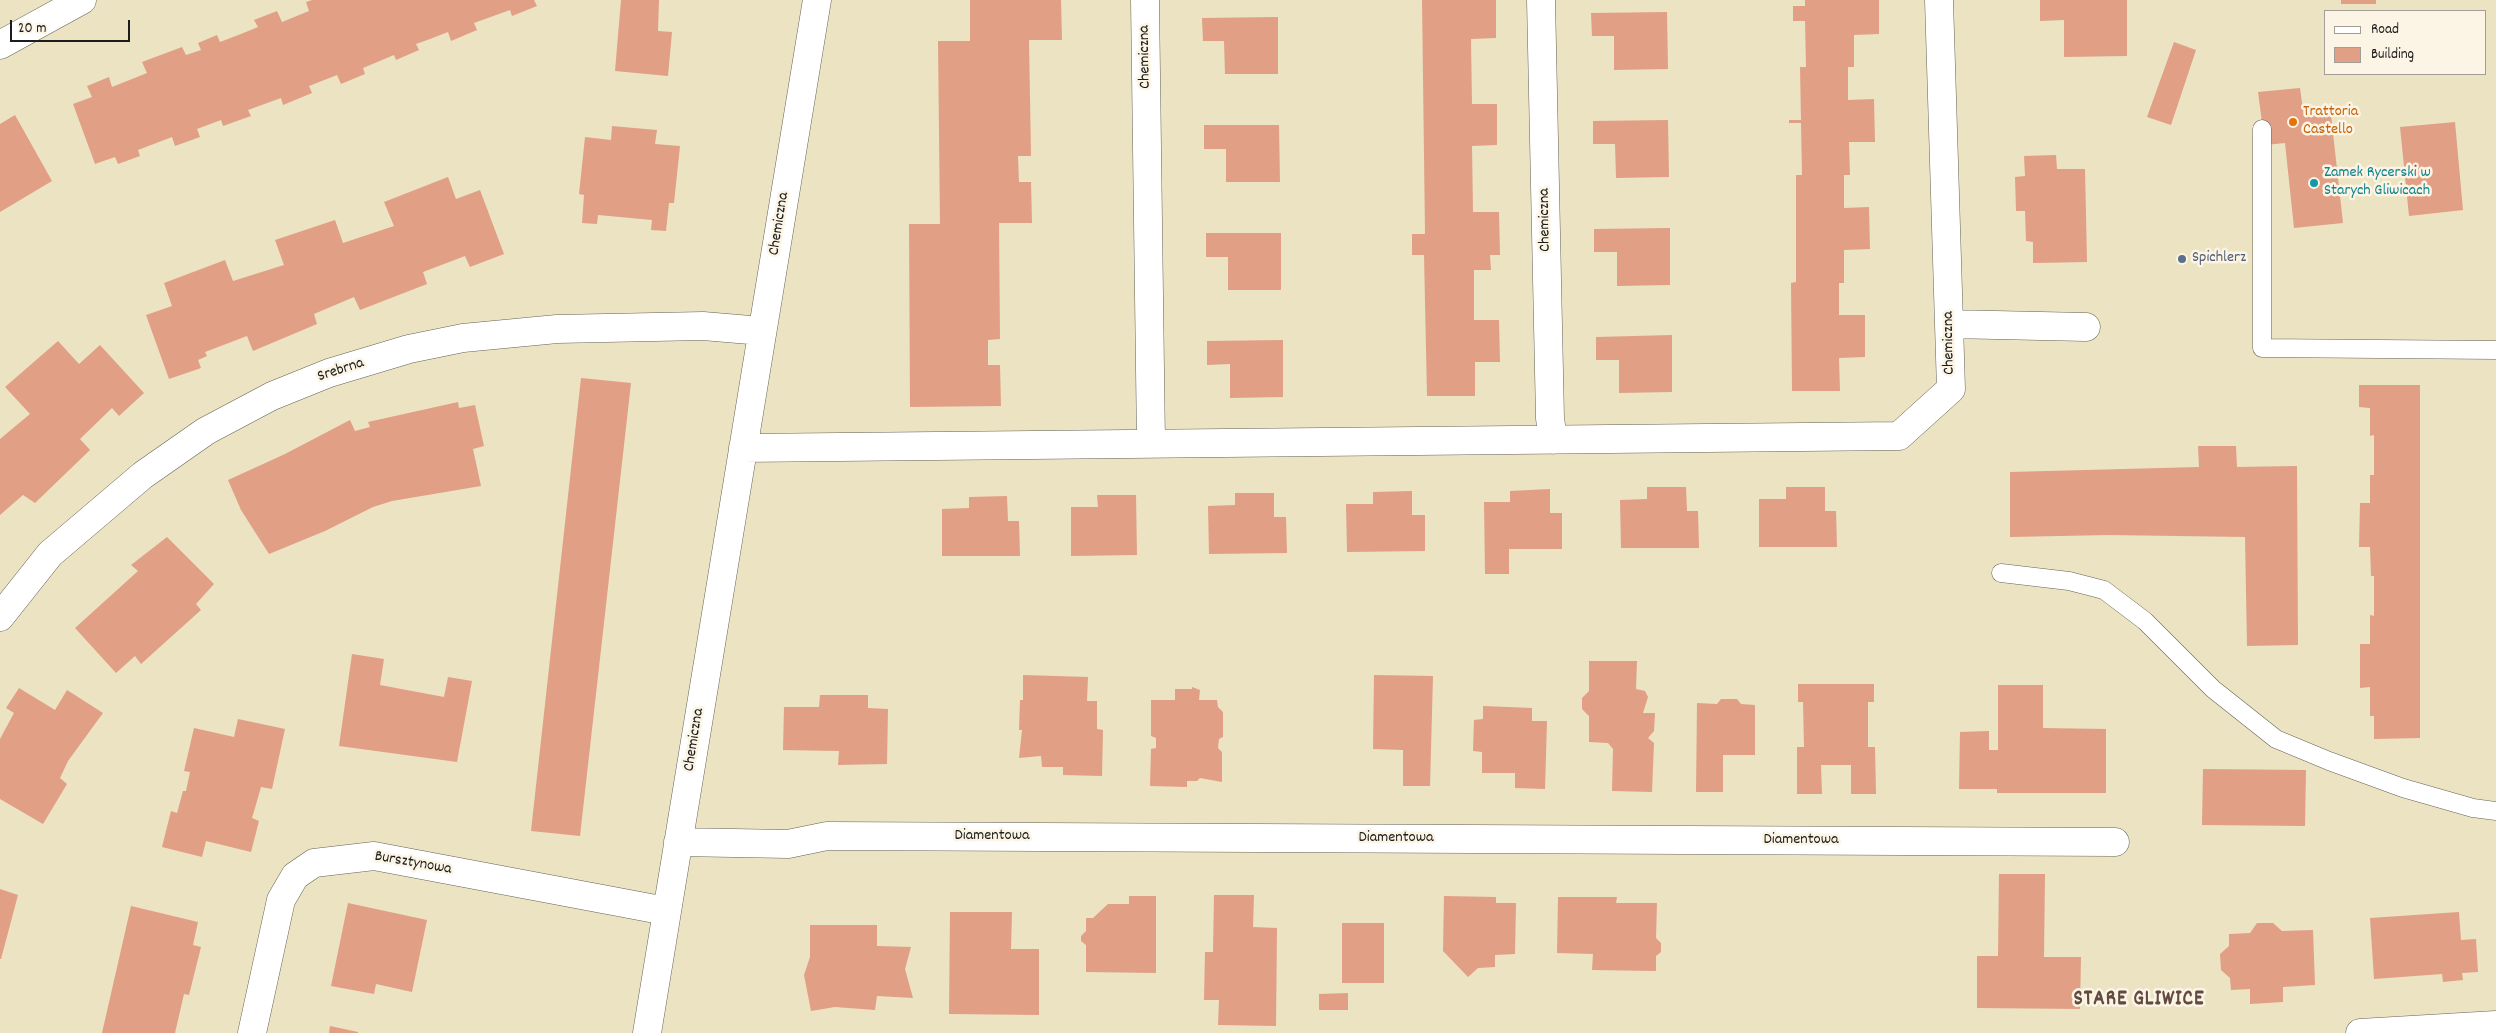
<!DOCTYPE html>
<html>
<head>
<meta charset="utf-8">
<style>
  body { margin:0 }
  #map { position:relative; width:2496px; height:1033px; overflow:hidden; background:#ebe3c2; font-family:Dekko,sans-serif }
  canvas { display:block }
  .legend { position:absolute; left:2324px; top:10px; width:162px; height:65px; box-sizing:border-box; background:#fcf5e5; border:1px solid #a29e95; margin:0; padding:6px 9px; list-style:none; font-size:15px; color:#1c1c1c }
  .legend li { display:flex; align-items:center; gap:10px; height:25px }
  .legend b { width:25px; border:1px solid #a29e95 }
  .scale { position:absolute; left:10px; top:20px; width:120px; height:22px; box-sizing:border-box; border:2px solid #1c1c1c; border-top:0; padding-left:6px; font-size:15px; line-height:18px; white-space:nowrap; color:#1c1c1c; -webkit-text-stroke:4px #fcf5e5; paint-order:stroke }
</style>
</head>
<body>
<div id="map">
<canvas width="2496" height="1033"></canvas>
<ul class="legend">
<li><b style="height:6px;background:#fff"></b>Road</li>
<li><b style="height:14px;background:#e19f86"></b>Building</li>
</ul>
<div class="scale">20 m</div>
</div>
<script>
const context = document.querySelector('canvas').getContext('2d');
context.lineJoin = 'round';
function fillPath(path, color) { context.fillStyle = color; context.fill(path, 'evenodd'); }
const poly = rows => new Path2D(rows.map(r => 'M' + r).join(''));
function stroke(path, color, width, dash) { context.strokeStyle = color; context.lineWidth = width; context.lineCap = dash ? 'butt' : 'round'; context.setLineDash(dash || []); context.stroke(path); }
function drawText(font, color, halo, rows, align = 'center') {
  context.font = font + ' Dekko,sans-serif'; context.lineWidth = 5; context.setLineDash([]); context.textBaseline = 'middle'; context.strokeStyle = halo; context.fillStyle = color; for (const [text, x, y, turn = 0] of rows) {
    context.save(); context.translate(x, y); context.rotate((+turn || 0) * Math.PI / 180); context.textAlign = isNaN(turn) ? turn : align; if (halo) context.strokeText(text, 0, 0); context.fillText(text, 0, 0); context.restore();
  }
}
const building = poly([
  [312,0,534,0,537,6,512,16,510,10,474,23,477,30,451,41,448,32,430,39,416,44,419,50,396,60,394,55,363,68,365,74,341,84,337,75,309,86,312,93,283,105,281,98,248,110,251,116,223,126,221,120,197,129,200,137,175,146,172,137,138,150,140,156,118,164,115,157,95,164,73,104,92,97,87,86,109,77,112,87,147,73,142,62,182,47,186,55,201,50,198,43,217,35,220,42,241,34,258,27,254,20,277,11,282,22,309,11,306,2],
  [621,0,659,0,658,31,672,32,668,76,615,71],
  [970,0,1061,0,1062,40,1029,40,1031,156,1018,156,1019,182,1031,182,1032,223,999,223,1000,339,988,340,988,365,1000,365,1001,406,910,407,909,224,940,224,938,41,970,41],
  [1422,0,1496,0,1496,38,1471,39,1472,104,1497,104,1497,145,1472,146,1473,212,1499,212,1500,255,1490,255,1491,270,1474,270,1474,320,1499,320,1500,362,1475,362,1475,396,1427,396,1424,255,1412,255,1412,234,1425,234],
  [1805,0,1879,0,1879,34,1854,35,1854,67,1848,67,1848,100,1874,99,1875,142,1849,142,1850,175,1844,175,1844,208,1869,207,1870,249,1844,250,1844,283,1839,283,1839,315,1865,315,1865,357,1839,358,1840,391,1792,391,1791,283,1796,282,1796,175,1802,175,1801,123,1789,123,1789,120,1801,120,1800,67,1806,67,1805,21,1793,21,1793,6,1805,6],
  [2040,0,2127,0,2127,56,2064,57,2064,20,2040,21],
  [2341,0,2376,0,2376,4,2341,4],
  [1667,12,1668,69,1614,70,1614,36,1592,36,1591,13],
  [1278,17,1278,74,1225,74,1224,41,1203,41,1202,18],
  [2174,42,2196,50,2171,125,2147,117],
  [2300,88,2303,110,2330,106,2343,223,2294,228,2285,143,2265,145,2258,92],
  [15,115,52,181,0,212,0,124],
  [1668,120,1669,177,1616,178,1615,144,1593,144,1593,121],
  [2455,122,2463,210,2409,216,2400,127],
  [1204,125,1279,125,1280,182,1226,182,1226,149,1204,149],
  [612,126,657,130,655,144,680,146,674,203,669,203,666,231,651,230,652,220,598,215,597,224,582,223,584,195,579,194,585,137,611,140],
  [2056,155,2057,169,2085,169,2087,262,2033,263,2033,242,2026,241,2025,211,2016,211,2015,177,2025,176,2024,156],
  [448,177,456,199,480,190,504,254,470,267,465,256,423,272,427,284,360,310,354,297,314,314,317,324,253,351,247,336,205,352,207,356,198,360,201,368,169,379,146,315,172,306,164,283,225,260,233,281,284,265,275,240,335,220,343,243,394,226,384,202],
  [1670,228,1670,285,1617,286,1617,252,1594,252,1594,229],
  [1206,233,1281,233,1281,290,1228,290,1228,257,1206,257],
  [1672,335,1672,392,1619,393,1619,360,1596,360,1596,337],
  [1283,340,1283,397,1230,398,1230,364,1207,365,1207,341],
  [58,341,79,364,100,345,144,393,119,416,112,408,80,439,90,450,35,503,23,495,0,515,0,439,30,414,5,387],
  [581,378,631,383,580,836,531,831],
  [2359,385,2420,385,2420,738,2374,739,2374,716,2370,716,2370,687,2360,688,2360,644,2370,644,2370,615,2374,616,2374,576,2371,576,2370,547,2359,547,2360,503,2370,503,2370,475,2374,475,2374,435,2370,436,2370,408,2359,407],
  [458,402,459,408,475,405,484,446,473,449,481,486,392,501,373,507,325,531,269,554,241,510,228,480,285,454,350,420,355,431,370,427,368,422],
  [2198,446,2236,446,2237,467,2297,466,2298,645,2247,646,2245,537,2109,535,2010,537,2010,472,2199,467],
  [1647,487,1686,487,1687,511,1698,511,1699,548,1621,548,1620,500,1647,499],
  [1786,487,1825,487,1825,511,1836,511,1837,547,1759,547,1759,499,1786,499],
  [1550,489,1550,513,1562,513,1562,549,1509,549,1509,574,1485,574,1484,502,1510,502,1510,491],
  [1412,491,1412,515,1425,515,1425,551,1347,552,1346,504,1373,504,1373,492],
  [1235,493,1274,493,1274,517,1286,517,1287,553,1209,554,1208,506,1235,505],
  [1097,495,1136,495,1137,555,1071,556,1071,507,1098,507],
  [1007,496,1008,521,1019,521,1020,556,942,556,942,509,969,508,969,497],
  [167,537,214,584,196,604,201,610,141,664,135,656,116,673,75,628,138,571,131,565],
  [352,654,384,659,380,685,444,697,448,677,472,681,457,762,339,746],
  [1589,661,1637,661,1636,689,1645,691,1648,697,1643,713,1655,713,1654,731,1648,738,1654,743,1652,792,1612,791,1613,749,1608,743,1589,742,1589,716,1582,709,1582,698,1589,691],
  [1023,675,1088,677,1087,701,1097,701,1097,729,1103,730,1102,776,1063,775,1063,767,1042,767,1041,756,1019,758,1022,730,1019,730,1020,700,1023,700],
  [1374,675,1433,676,1430,786,1403,786,1403,750,1373,749],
  [1798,684,1874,684,1874,702,1868,702,1868,747,1875,747,1876,794,1851,794,1851,765,1821,765,1822,794,1797,794,1797,747,1804,747,1803,702,1798,702],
  [1998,685,2043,685,2043,728,2106,729,2106,793,1997,793,1997,789,1959,789,1960,732,1989,731,1989,750,1998,750],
  [1192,687,1200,690,1199,700,1217,700,1218,707,1223,712,1223,737,1219,739,1218,748,1222,752,1222,782,1200,778,1197,781,1187,781,1187,787,1150,786,1151,749,1156,748,1156,738,1151,736,1151,700,1175,700,1175,689,1192,689],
  [19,688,55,710,67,690,103,713,68,761,60,778,67,784,43,824,0,799,0,739,14,713,6,708],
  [820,695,868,695,868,708,888,709,887,764,838,765,839,751,783,750,784,707,819,707],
  [1721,699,1737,699,1741,704,1755,705,1755,755,1723,755,1723,792,1696,792,1697,703,1717,704],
  [1483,706,1532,708,1532,721,1547,721,1545,789,1515,788,1515,773,1482,773,1482,752,1473,751,1474,720,1483,719],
  [238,719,285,729,272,789,261,787,255,808,252,818,259,821,251,852,206,841,202,857,162,847,171,811,177,813,183,791,186,791,190,772,184,771,194,728,234,737],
  [2203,769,2306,770,2305,826,2202,825],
  [1999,874,2045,874,2044,957,2081,957,2080,1009,1977,1008,1977,956,1998,956],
  [0,889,18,895,1,959,0,959],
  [1214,895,1254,895,1253,927,1277,928,1276,1026,1218,1025,1219,1000,1204,1000,1205,952,1213,952],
  [1129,896,1156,896,1156,973,1086,972,1086,945,1081,941,1081,936,1086,931,1086,918,1093,918,1108,904,1129,904],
  [1444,896,1496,897,1496,903,1516,903,1515,954,1495,955,1495,967,1478,968,1468,977,1443,951],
  [1558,897,1617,897,1616,903,1657,903,1656,938,1661,943,1661,952,1656,956,1656,971,1592,970,1593,954,1557,953],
  [348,903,427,920,412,992,376,984,374,994,331,986],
  [131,906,198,922,193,945,201,947,189,995,184,994,175,1033,102,1033],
  [950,912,1012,912,1011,949,1039,949,1039,1015,949,1014],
  [2459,912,2461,940,2476,939,2478,972,2462,973,2463,980,2443,982,2442,974,2374,979,2370,918],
  [1342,923,1384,923,1384,983,1342,983],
  [2257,923,2273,923,2282,931,2313,930,2315,985,2283,987,2283,1002,2250,1004,2250,989,2231,990,2230,978,2221,970,2220,954,2229,946,2229,934,2250,933],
  [810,925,877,925,877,946,911,947,905,969,913,998,877,996,875,1010,835,1007,811,1011,804,975,810,957],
  [1348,993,1348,1010,1319,1010,1319,994],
  [330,1026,358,1032,358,1033,329,1033]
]);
const lane = poly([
  [2262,129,2262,348,2496,350],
  [2001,573,2069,581,2104,590,2145,621,2213,689,2276,739,2329,761,2403,788,2473,808,2496,811]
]);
const street = poly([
  [1145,0,1151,443],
  [1541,0,1550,418,1553,440],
  [0,45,82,0],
  [1950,324,2086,327],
  [743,448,1899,436,1951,389,1939,0],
  [0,617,50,554,143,475,206,431,272,396,329,373,409,349,463,338,557,329,703,326,762,331],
  [678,842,788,844,827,836,2115,842],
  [252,1033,281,900,295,876,314,863,374,856,666,911],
  [647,1033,817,0],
  [2360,1033,2496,1025]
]);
const markers = [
  [2293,122,5,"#e8710a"],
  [2314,183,5,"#0f9aa8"],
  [2182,259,5,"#5c6f8a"]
];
const streetNames = [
  ["Chemiczna",1146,57,-91],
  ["Chemiczna",1546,220,-91],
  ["Chemiczna",780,224,-81],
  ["Chemiczna",1950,343,-91],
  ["Srebrna",341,371,-18],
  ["Chemiczna",695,740,-81],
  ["Diamentowa",992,837],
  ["Diamentowa",1396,839],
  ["Diamentowa",1801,841],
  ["Bursztynowa",413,864,10]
];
const foodNames = [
  ["Trattoria",2303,113],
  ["Castello",2303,131]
];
const cultureNames = [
  ["Zamek Rycerski w",2324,174],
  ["Starych Gliwicach",2324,192]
];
const serviceNames = [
  ["Spichlerz",2192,259]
];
const districtNames = [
  ["STARE GLIWICE",2139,1001]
];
fillPath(building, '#e19f86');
stroke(lane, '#646256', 19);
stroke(street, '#646256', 29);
stroke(lane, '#fff', 18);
stroke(street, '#fff', 28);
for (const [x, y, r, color] of markers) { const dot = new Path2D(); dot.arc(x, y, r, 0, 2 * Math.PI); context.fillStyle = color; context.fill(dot); stroke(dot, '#fcf5e5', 2); }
drawText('16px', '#1c1c1c', '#fcf5e5', streetNames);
drawText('16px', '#c56008', '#fcf5e5', foodNames, 'left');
drawText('16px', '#0d838f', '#fcf5e5', cultureNames, 'left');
drawText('16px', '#4e5e75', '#fcf5e5', serviceNames, 'left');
context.letterSpacing = '1px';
drawText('bold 21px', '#614a41', '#fcf5e5', districtNames);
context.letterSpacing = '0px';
</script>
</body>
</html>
